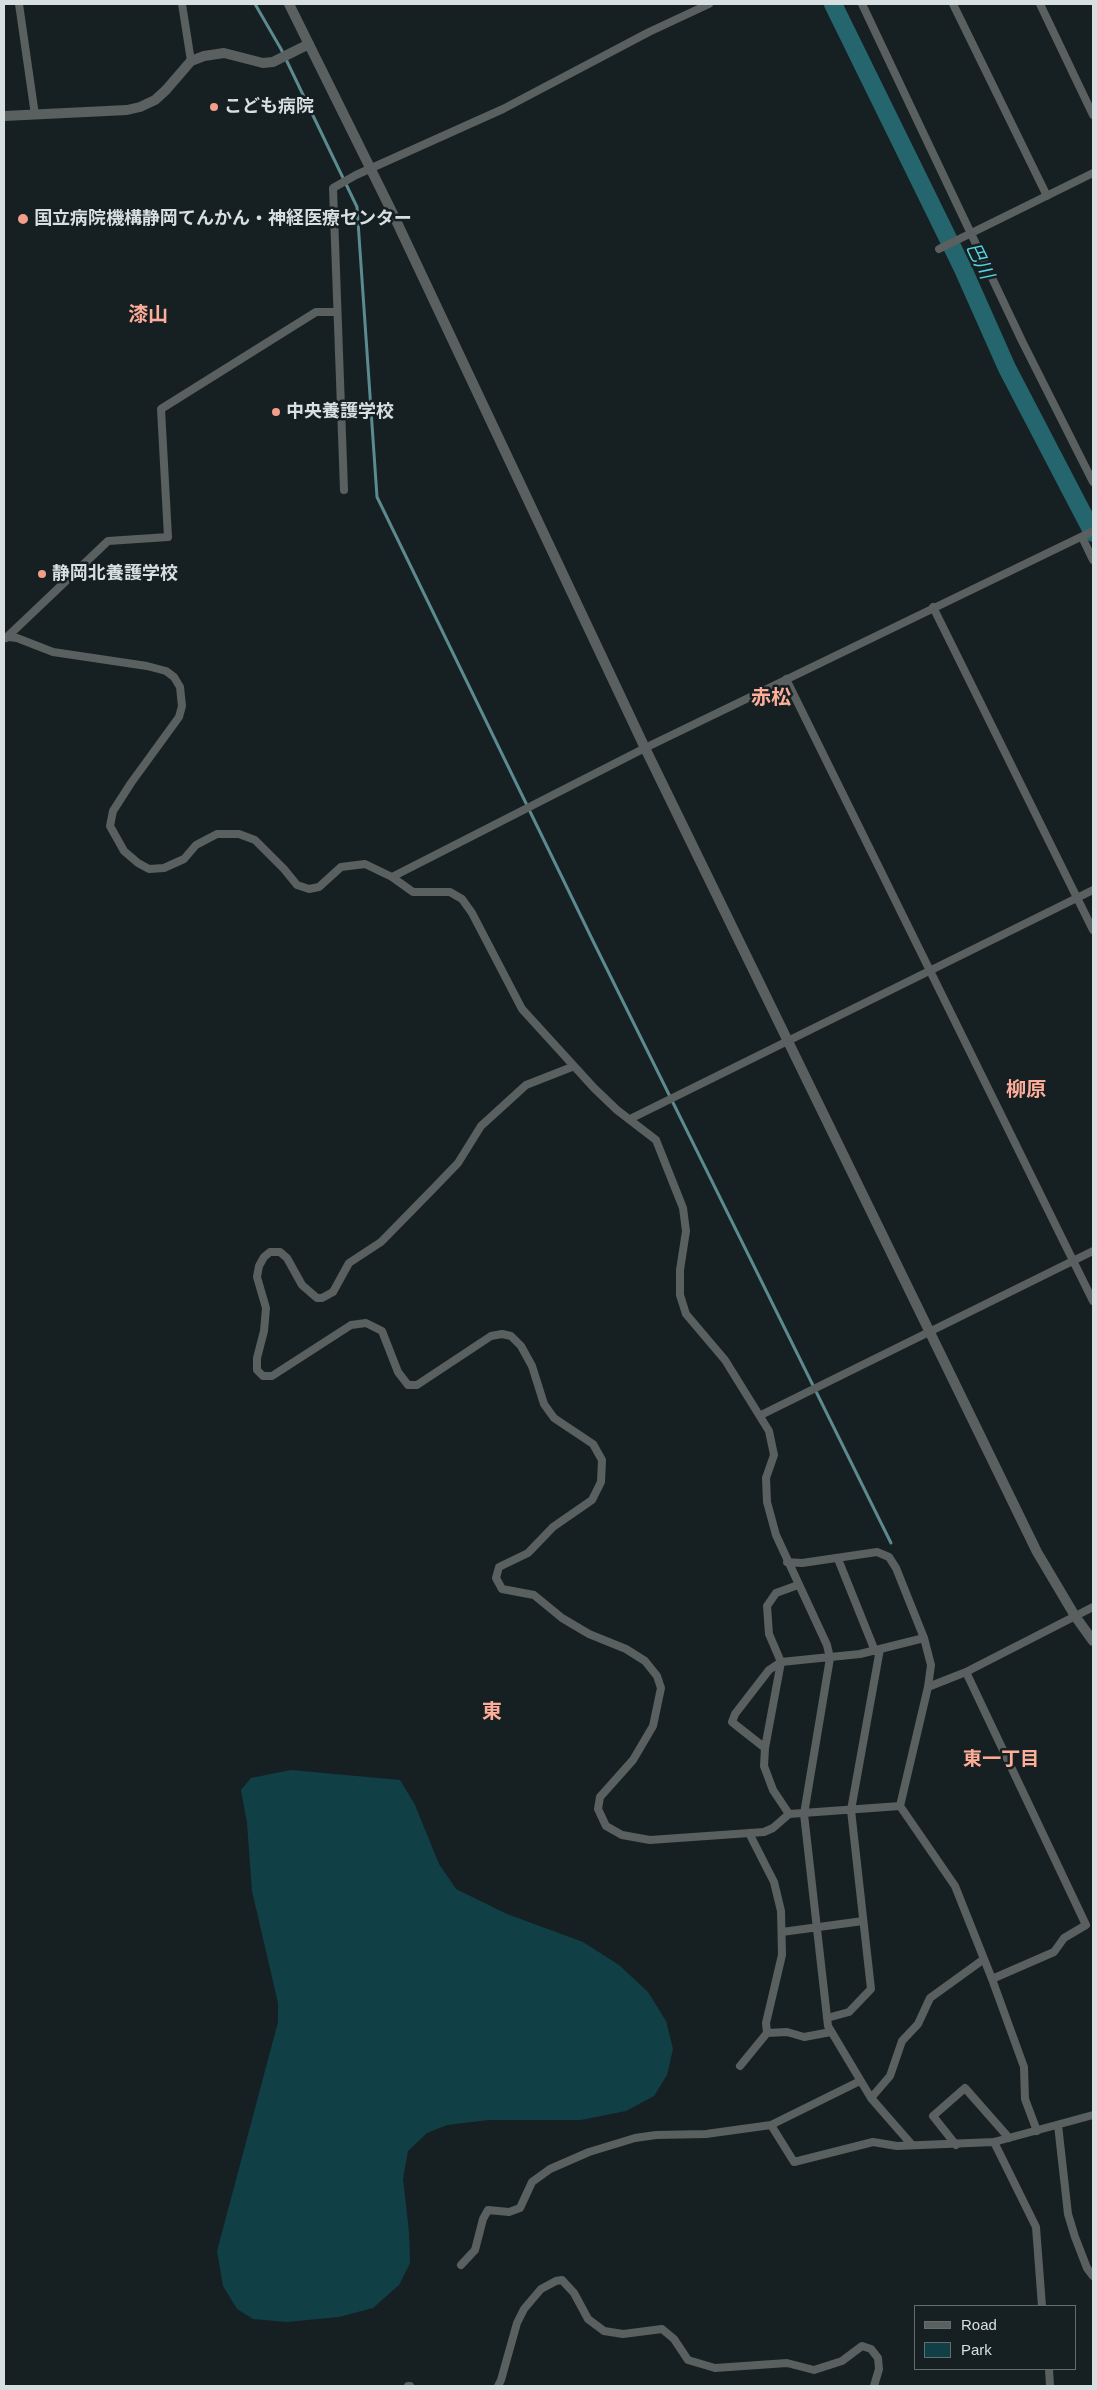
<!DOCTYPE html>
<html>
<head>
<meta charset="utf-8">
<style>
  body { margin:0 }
  #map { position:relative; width:1097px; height:2390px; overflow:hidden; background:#162022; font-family:Helvetica,sans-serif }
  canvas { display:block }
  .frame { position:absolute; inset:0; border:5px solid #d8dfe0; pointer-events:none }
  .legend { position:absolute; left:914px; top:2305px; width:162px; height:65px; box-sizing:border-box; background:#162022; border:1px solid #646c6e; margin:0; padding:6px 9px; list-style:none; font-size:15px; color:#d8dfe0 }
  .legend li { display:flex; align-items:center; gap:10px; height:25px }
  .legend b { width:25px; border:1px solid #646c6e }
</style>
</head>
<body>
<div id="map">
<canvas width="1097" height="2390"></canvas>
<div class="frame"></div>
<ul class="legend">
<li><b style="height:6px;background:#5a5f60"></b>Road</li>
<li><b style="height:14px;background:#103f45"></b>Park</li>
</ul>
</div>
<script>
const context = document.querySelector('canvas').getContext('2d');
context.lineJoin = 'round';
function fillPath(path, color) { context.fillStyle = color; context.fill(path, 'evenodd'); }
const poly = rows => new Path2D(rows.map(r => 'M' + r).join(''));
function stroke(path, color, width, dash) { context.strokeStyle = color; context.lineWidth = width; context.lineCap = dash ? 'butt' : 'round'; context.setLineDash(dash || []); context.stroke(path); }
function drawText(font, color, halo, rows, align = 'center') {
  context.font = font + ' Helvetica,"Noto Sans JP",sans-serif'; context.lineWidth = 5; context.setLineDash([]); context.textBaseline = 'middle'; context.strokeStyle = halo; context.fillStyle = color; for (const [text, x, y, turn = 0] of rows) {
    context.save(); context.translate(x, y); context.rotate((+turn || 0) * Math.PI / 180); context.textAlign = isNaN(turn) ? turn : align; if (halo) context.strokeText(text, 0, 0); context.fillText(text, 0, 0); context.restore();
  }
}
const green = poly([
  [291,1770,400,1780,415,1805,439,1864,456,1889,507,1914,583,1942,619,1965,648,1992,666,2021,673,2049,667,2075,654,2096,626,2111,581,2120,489,2120,447,2125,427,2133,408,2151,403,2179,409,2232,410,2263,399,2285,373,2308,339,2317,287,2322,253,2319,237,2309,223,2286,217,2251,278,2022,278,2003,252,1891,247,1823,241,1790,251,1778]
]);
const stream = poly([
  [255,4,281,49,357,207,377,497,593,941,891,1543]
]);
const river = poly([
  [833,4,963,269,1007,368,1093,533]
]);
const minor = poly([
  [19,4,35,115],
  [182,4,191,61],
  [862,4,1022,341,1093,482],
  [953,4,1047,196],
  [1040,4,1093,115],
  [939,249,1093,173],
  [344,490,333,188,356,175,503,109,649,32,709,4],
  [1082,537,1093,560],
  [933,607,1093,930],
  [8,637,17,638,53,652,147,666,166,671,174,677,180,687,182,706,179,717,131,783,113,811,110,826,124,851,138,863,149,869,164,868,184,859,196,845,217,834,239,834,255,840,284,869,297,885,309,889,319,887,341,867,365,864,392,877,413,892,450,892,462,899,472,913,522,1009,594,1088,617,1110,656,1140,683,1208,686,1231,680,1270,680,1295,686,1314,725,1360,769,1431,774,1455,766,1478,767,1502,776,1535,827,1645,830,1658,804,1814,828,2026,871,2098,912,2145],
  [6,638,108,541,168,537,161,409,316,312,337,312],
  [786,679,1093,1301],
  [392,877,645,748,1093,531],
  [572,1067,526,1085,481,1126,458,1163,431,1191,381,1242,349,1263,333,1292,322,1298,317,1298,302,1285,287,1258,280,1252,270,1252,264,1257,259,1266,257,1277,266,1308,264,1331,257,1358,257,1370,263,1376,272,1376,351,1325,366,1323,382,1331,398,1372,408,1385,417,1385,491,1336,502,1334,511,1336,521,1346,532,1366,544,1404,554,1418,593,1444,602,1460,601,1482,592,1500,553,1527,528,1553,499,1567,496,1578,502,1589,534,1595,562,1618,589,1634,626,1649,645,1661,657,1676,661,1688,653,1726,633,1760,600,1797,598,1809,606,1826,622,1835,650,1840,764,1832,773,1828,789,1814,773,1790,764,1766,765,1748,781,1662,860,1654,924,1638],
  [630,1119,1093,890],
  [761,1415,1093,1251],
  [838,1559,875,1651],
  [787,1562,802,1563,877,1552,889,1557,896,1568,924,1638,931,1665,928,1687,900,1806,955,1886,992,1979,1054,1952,1064,1938,1086,1925,966,1672],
  [928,1687,966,1672,1093,1607],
  [765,1748,732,1722,735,1714,769,1670,781,1662,769,1634,767,1606,776,1593,798,1585],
  [789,1814,900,1806],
  [749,1833,774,1882,781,1911,782,1955,766,2023,767,2033],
  [782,1932,863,1921],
  [992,1979,1024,2067,1025,2099,1037,2131],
  [827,2018,849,2012,871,1989,851,1810,880,1649],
  [740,2066,767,2033,787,2032,804,2037,831,2032],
  [871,2098,890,2076,902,2041,918,2024,930,1998,984,1959],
  [771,2125,794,2162,873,2142,897,2146,994,2142,1093,2115],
  [1058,2125,1068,2214,1075,2237,1087,2268,1093,2276],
  [994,2142,1036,2227,1042,2306],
  [956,2145,933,2116,965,2088,1009,2138],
  [461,2265,475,2250,483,2219,488,2210,509,2212,520,2208,532,2182,550,2169,589,2152,635,2138,656,2135,706,2134,771,2125,860,2081],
  [1049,2369,1050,2386],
  [408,2386,410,2386],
  [498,2386,501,2380,517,2323,524,2309,541,2289,556,2281,562,2280,574,2293,588,2319,604,2331,623,2334,662,2329,674,2339,688,2360,715,2368,787,2363,814,2370,842,2361,862,2346,871,2349,878,2358,879,2369,874,2386]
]);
const tertiary = poly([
  [289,4,393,214,645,748,1037,1552,1075,1616,1093,1641],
  [4,116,127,110,140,107,155,100,166,90,191,61,204,56,224,53,263,63,273,62,309,44]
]);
const markers = [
  [214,107,5,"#f49e88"],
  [23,219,6,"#f49e88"],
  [276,412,5,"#f49e88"],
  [42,574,5,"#f49e88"]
];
const poiNames = [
  ["こども病院",224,107],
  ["国立病院機構静岡てんかん・神経医療センター",34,219],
  ["中央養護学校",286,412],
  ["静岡北養護学校",52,574]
];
const waterNames = [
  ["巴川",979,261,64]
];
const neighbourhoodNames = [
  ["東一丁目",1001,1760]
];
const quarterNames = [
  ["漆山",148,315],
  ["赤松",771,698],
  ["柳原",1026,1090],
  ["東",492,1712]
];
fillPath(green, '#103f45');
stroke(stream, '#5b8a90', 3);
stroke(river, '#25656d', 18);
stroke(minor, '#5a5f60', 8);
stroke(tertiary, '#5a5f60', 10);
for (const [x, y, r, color] of markers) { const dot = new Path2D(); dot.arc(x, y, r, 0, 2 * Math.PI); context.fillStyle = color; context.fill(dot); stroke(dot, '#162022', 2); }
drawText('bold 18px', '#d8dfe0', '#162022', poiNames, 'left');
drawText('italic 19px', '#57d4e4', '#162022', waterNames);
drawText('bold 19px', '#fdad98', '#162022', neighbourhoodNames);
drawText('bold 20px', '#fdad98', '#162022', quarterNames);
</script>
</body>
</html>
